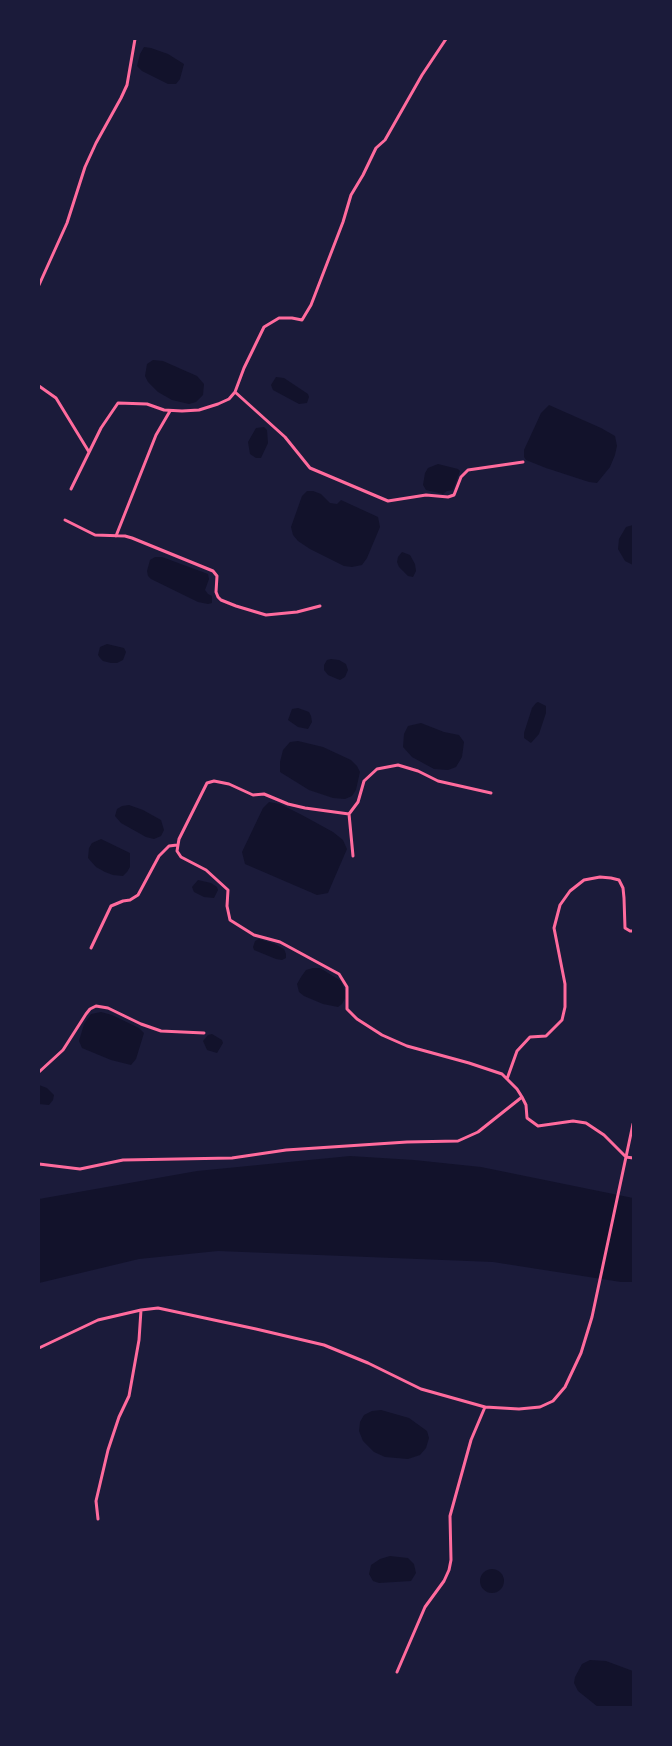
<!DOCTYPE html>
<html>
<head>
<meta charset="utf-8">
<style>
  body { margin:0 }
  #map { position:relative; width:672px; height:1746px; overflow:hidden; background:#1b1b3a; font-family:"Nunito Sans",sans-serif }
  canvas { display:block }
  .frame { position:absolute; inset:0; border:40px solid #1b1b3a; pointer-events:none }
</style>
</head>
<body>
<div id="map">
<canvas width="672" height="1746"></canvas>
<div class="frame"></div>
</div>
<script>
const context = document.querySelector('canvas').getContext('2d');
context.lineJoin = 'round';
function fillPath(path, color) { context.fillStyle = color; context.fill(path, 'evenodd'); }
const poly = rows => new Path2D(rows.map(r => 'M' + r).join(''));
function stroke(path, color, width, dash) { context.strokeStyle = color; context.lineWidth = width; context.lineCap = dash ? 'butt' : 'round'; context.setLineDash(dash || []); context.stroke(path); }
const water = poly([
  [144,47,151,48,168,54,184,64,180,79,176,84,168,84,142,71,137,66,140,54],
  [153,360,163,361,197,376,204,384,203,395,196,402,189,404,172,400,158,392,148,382,145,376,147,364],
  [276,377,284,378,308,394,309,397,307,403,299,404,273,390,271,385],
  [549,405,601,428,615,436,617,446,615,455,610,467,597,483,589,482,546,468,526,460,524,457,524,450,536,424,541,413],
  [264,427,267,430,268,443,261,458,256,458,250,454,248,442,256,428],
  [438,464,458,469,460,471,453,490,447,491,443,494,426,490,423,485,425,473,428,468],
  [307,491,313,491,321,494,330,503,337,504,341,500,378,517,380,527,367,558,362,565,352,567,344,566,310,549,298,541,293,535,291,527,302,496],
  [633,525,633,565,625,561,618,549,619,539,626,527],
  [402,552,410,555,415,564,416,571,413,577,408,576,399,567,397,562,398,557],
  [155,557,162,557,208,574,209,579,205,590,208,594,212,596,212,603,208,604,198,602,151,579,148,576,147,571,150,560],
  [107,644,124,648,126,652,123,660,117,663,111,663,103,661,100,658,98,655,100,647],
  [331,659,339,660,346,664,348,670,345,677,340,680,335,678,328,675,324,670,324,665,327,660],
  [538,702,546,706,546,713,539,734,531,743,524,738,524,733,532,708,536,703],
  [298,708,309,712,311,716,312,722,308,729,298,727,288,720,292,709],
  [421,723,444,732,459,735,464,742,462,757,456,767,448,770,434,769,412,757,403,747,404,734,408,726],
  [298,741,323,747,351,760,357,766,360,772,356,790,352,796,345,799,333,798,309,790,280,772,280,762,283,750,290,742],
  [269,802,280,804,302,815,333,832,343,840,347,849,328,893,317,895,245,864,242,852,263,808],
  [129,805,143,810,161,820,164,830,161,836,154,839,146,837,121,823,115,816,117,809,122,806],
  [101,839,130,853,130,867,127,872,123,876,113,875,105,872,96,867,88,858,89,848,92,843],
  [198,880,211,883,217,887,218,890,214,898,204,897,194,892,192,887],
  [259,939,275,944,284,949,286,954,286,958,282,960,276,959,254,950,253,947,255,941],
  [313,968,320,968,341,981,345,991,345,998,342,1004,338,1007,323,1004,304,996,299,992,297,984,301,977,306,970],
  [101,1012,112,1015,139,1028,144,1033,136,1059,131,1065,111,1060,82,1048,79,1041,84,1024,91,1014],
  [212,1034,222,1040,223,1043,217,1053,207,1050,203,1041,208,1035],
  [39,1085,47,1088,54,1095,53,1100,49,1105,39,1104],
  [350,1156,414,1160,481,1167,633,1198,633,1282,621,1282,493,1262,218,1251,139,1259,39,1283,39,1199,197,1171],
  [381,1410,409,1418,427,1431,429,1438,426,1448,420,1455,408,1459,385,1457,374,1452,363,1441,359,1431,360,1422,364,1415,372,1411],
  [390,1556,408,1558,414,1564,416,1573,411,1581,379,1583,373,1581,369,1574,371,1565,380,1559],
  '480 1581a12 12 0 1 1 24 0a12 12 0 1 1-24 0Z',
  [590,1660,606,1661,633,1671,633,1707,598,1707,578,1691,574,1683,575,1677,582,1664]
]);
const minor = poly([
  [39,285,67,223,85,167,96,143,121,98,127,85,135,39],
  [39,386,56,398,89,452],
  [235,392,285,437,310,468,388,501,426,495,448,497,454,495,461,477,468,470,523,462],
  [71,489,101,428,118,403,147,404,164,410,182,411,199,410,218,404,229,399,235,392,244,368,264,327,279,318,292,318,302,320,311,305,343,222,351,195,363,175,376,148,385,140,422,75,446,39],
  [65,520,95,535,125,536,132,538,213,571,217,576,216,592,218,597,221,600,236,606,266,615,297,612,320,606],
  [116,536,156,435,170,411],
  [491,793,438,781,418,771,398,765,377,769,364,781,358,802,349,814,305,808,288,804,264,794,253,795,229,784,214,781,207,783,179,839,177,851,181,857,206,870,228,890,227,906,230,920,254,935,280,942,339,974,347,987,347,1009,357,1019,382,1035,407,1046,469,1063,502,1074,517,1089,522,1097,526,1105,527,1118,538,1126,573,1121,586,1123,604,1135,626,1157,633,1158],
  [349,814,353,856],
  [91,948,111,906,123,901,130,900,138,895,159,856,169,846,177,845],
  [39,1072,63,1050,86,1014,90,1009,96,1006,108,1008,141,1024,161,1031,204,1033],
  [507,1079,517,1051,530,1037,546,1036,562,1020,565,1007,565,984,554,928,560,905,570,891,584,880,600,877,611,878,619,880,623,888,624,898,625,928,630,931,633,931],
  [39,1164,80,1169,123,1160,232,1158,286,1150,407,1142,458,1141,478,1132,522,1097],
  [39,1348,98,1320,141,1310,158,1308,256,1329,324,1345,368,1363,421,1389,485,1407,519,1409,540,1407,553,1401,565,1387,581,1353,592,1317,633,1124],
  [98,1519,96,1501,108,1450,119,1417,129,1396,139,1340,141,1310],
  [397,1672,425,1607,444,1581,449,1570,451,1560,450,1516,471,1440,485,1407]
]);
fillPath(water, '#12122b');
stroke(minor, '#ff6b9d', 3);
</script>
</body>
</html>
